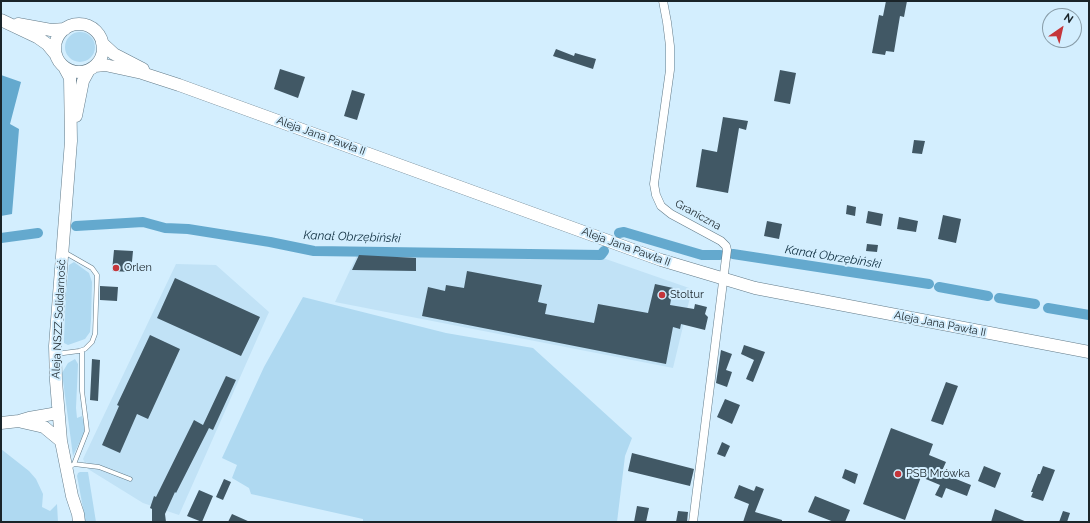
<!DOCTYPE html>
<html>
<head>
<meta charset="utf-8">
<style>
  body { margin:0 }
  #map { position:relative; width:1090px; height:523px; overflow:hidden; background:#d3eefe; font-family:Raleway,sans-serif }
  canvas { display:block }
  .frame { position:absolute; inset:0; border:2px solid #1a2429; pointer-events:none }
  .north { position:absolute; left:1042px; top:8px; width:40px; height:40px; box-sizing:border-box; background:#d3eefe; border:1px solid #899da9; border-radius:50%; rotate:34deg; font-size:11px; font-weight:700; line-height:16px; text-align:center; color:#1a2429 }
  .north::after { content:''; display:block; margin:auto; width:14px; height:18px; background:#c5363b; clip-path:polygon(50% 0,100% 100%,50% 72%,0 100%) }
</style>
</head>
<body>
<div id="map">
<canvas width="1090" height="523"></canvas>
<div class="frame"></div>
<div class="north">N</div>
</div>
<script>
const context = document.querySelector('canvas').getContext('2d');
context.lineJoin = 'round';
function fillPath(path, color) { context.fillStyle = color; context.fill(path, 'evenodd'); }
const poly = rows => new Path2D(rows.map(r => 'M' + r).join(''));
function stroke(path, color, width, dash) { context.strokeStyle = color; context.lineWidth = width; context.lineCap = dash ? 'butt' : 'round'; context.setLineDash(dash || []); context.stroke(path); }
function drawText(font, color, halo, rows, align = 'center') {
  context.font = font + ' Raleway,sans-serif'; context.lineWidth = 4; context.setLineDash([]); context.textBaseline = 'middle'; context.strokeStyle = halo; context.fillStyle = color; for (const [text, x, y, turn = 0] of rows) {
    context.save(); context.translate(x, y); context.rotate((+turn || 0) * Math.PI / 180); context.textAlign = isNaN(turn) ? turn : align; if (halo) context.strokeText(text, 0, 0); context.fillText(text, 0, 0); context.restore();
  }
}
const built = poly([
  [359,251,600,257,692,289,673,368,335,302],
  [176,264,216,265,269,312,179,515,143,503,88,469,83,459]
]);
const green = poly([
  '65 47a15 15 0 1 1 30 0a15 15 0 1 1-30 0Z',
  [74,262,89,273,92,282,91,320,90,332,85,339,68,345,64,343,64,339,66,294,69,265],
  [303,297,446,333,533,348,632,438,625,456,617,522,363,522,363,519,251,494,249,488,232,478,237,465,222,458,264,367],
  [75,359,78,364,76,408,77,418,82,416,85,426,84,433,73,456,62,373,68,363],
  [1,449,29,471,36,479,43,494,42,507,50,511,57,504,58,522,1,522],
  [80,472,88,472,96,522,85,522,83,508,77,476,78,473]
]);
const water = poly([
  [1,75,21,82,10,124,19,129,12,214,1,216]
]);
const canal = poly([
  [76,226,143,222,165,228,188,229,270,242,314,251,601,255,604,251],
  [619,233,624,232,702,255,720,255],
  [1,238,38,233],
  [733,254,929,284],
  [939,287,988,296],
  [999,298,1035,304],
  [1048,308,1089,315]
]);
const building = poly([
  [886,1,907,1,904,17,900,16,894,52,886,51,885,55,872,53,879,15,883,16],
  [556,49,574,56,575,53,596,59,593,69,553,56],
  [280,69,305,77,298,98,274,89],
  [780,70,796,73,790,104,774,101],
  [352,90,365,94,357,120,344,116],
  [723,117,748,121,746,130,739,128,728,193,696,187,702,149,717,152],
  [914,140,925,141,922,154,912,153],
  [847,205,856,207,855,216,846,214],
  [868,211,883,214,881,226,866,223],
  [943,215,961,219,956,243,938,239],
  [899,217,918,221,916,232,897,229],
  [767,221,782,224,779,239,764,236],
  [867,244,878,245,877,252,866,251],
  [114,250,133,251,131,272,112,271],
  [359,255,416,258,416,271,352,270],
  [467,271,542,285,538,302,547,304,545,314,594,323,598,304,648,313,655,284,673,288,670,305,694,309,695,304,707,307,705,314,708,317,705,330,681,324,680,329,673,327,666,364,422,316,428,287,445,291,446,285,464,288],
  [175,278,260,317,241,356,157,318],
  [100,286,118,287,117,301,100,300],
  [150,335,180,349,148,419,137,414,120,453,102,445,119,406,117,405],
  [744,345,765,352,753,382,746,379,754,360,741,354],
  [721,350,732,354,726,370,732,372,727,387,716,383],
  [92,359,100,360,98,401,90,400],
  [226,376,236,380,213,430,209,428,176,493,175,492,165,514,166,522,152,522,152,509,150,508,154,496,156,497,194,420,203,425],
  [946,382,958,386,943,425,931,421],
  [725,399,740,405,732,424,717,417],
  [891,428,933,444,929,455,946,462,941,473,971,485,967,496,946,488,942,498,935,495,940,485,921,477,905,520,863,504],
  [722,442,730,446,725,457,717,454],
  [632,453,694,469,690,486,628,471],
  [984,466,1001,473,995,488,978,481],
  [1043,466,1055,470,1043,501,1031,497,1033,492,1031,492,1038,474,1040,474],
  [845,469,858,474,855,484,842,478],
  [224,479,231,482,223,500,216,497],
  [739,485,754,491,756,486,764,489,755,512,782,520,782,522,743,522,749,504,734,498],
  [199,490,213,496,202,522,187,516],
  [815,496,850,510,845,522,834,522,808,512],
  [637,506,649,508,646,522,634,522],
  [995,509,1027,522,991,522],
  [678,511,688,512,687,522,676,522],
  [1063,511,1070,513,1067,522,1059,522],
  [232,514,250,522,228,522]
]);
const lane = poly([
  [56,354,79,351,85,349,92,342,95,334,97,275,92,268,64,252],
  [74,464,99,467,130,479],
  [68,468,74,464,87,431,86,422,82,391,82,350]
]);
const street = poly([
  [663,1,667,22,670,46,670,70,654,184,656,195,661,206,671,214,721,241,726,246,727,250,693,522]
]);
const secondary = poly([
  [1,20,37,37,47,44,56,55],
  [18,24,51,30,65,29],
  '55 48a24 24 0 1 1 48 0a24 24 0 1 1-48 0Z',
  [102,43,114,54,143,69],
  [95,66,105,65,142,73,179,85,661,260,755,288,1089,352],
  [64,67,70,78,71,141,55,346,56,381,61,441,72,496,78,514,79,522],
  [76,116,83,81,89,70],
  [22,422,44,427,61,441],
  [1,423,19,421,29,418,58,413]
]);
const markers = [
  [116,268,4,"#c5363b"],
  [662,295,4,"#c5363b"],
  [898,474,4,"#c5363b"]
];
const streetNames = [
  ["Aleja Jana Pawła II",321,136,20],
  ["Graniczna",698,215,29],
  ["Aleja Jana Pawła II",626,247,20],
  ["Aleja NSZZ Solidarność",59,319,-87],
  ["Aleja Jana Pawła II",940,324,11]
];
const poiNames = [
  ["Orlen",124,268],
  ["Stoltur",670,295],
  ["PSB Mrówka",906,474]
];
const waterNames = [
  ["Kanał Obrzębiński",352,237,2],
  ["Kanał Obrzębiński",833,257,9]
];
fillPath(built, '#c1e2f6');
fillPath(green, '#afd9f1');
fillPath(water, '#64a9ce');
stroke(canal, '#64a9ce', 10);
fillPath(building, '#415865');
stroke(lane, '#627a88', 5);
stroke(street, '#627a88', 9);
stroke(secondary, '#627a88', 13);
stroke(lane, '#fff', 4);
stroke(street, '#fff', 8);
stroke(secondary, '#fff', 12);
for (const [x, y, r, color] of markers) { const dot = new Path2D(); dot.arc(x, y, r, 0, 2 * Math.PI); context.fillStyle = color; context.fill(dot); stroke(dot, '#d3eefe', 1.5); }
drawText('11px', '#1a2429', '#d3eefe', streetNames);
drawText('11px', '#1a2429', '#d3eefe', poiNames, 'left');
drawText('italic 12px', '#0e2e3f', '#d3eefe', waterNames);
</script>
</body>
</html>
